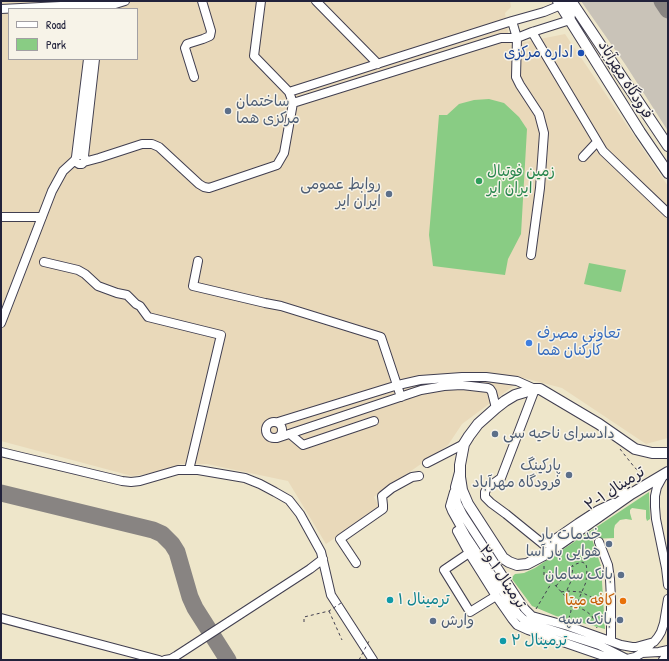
<!DOCTYPE html>
<html>
<head>
<meta charset="utf-8">
<style>
  body { margin:0 }
  #map { position:relative; width:669px; height:661px; overflow:hidden; background:#eee6ca; font-family:"Patrick Hand",sans-serif }
  canvas { display:block }
  .frame { position:absolute; inset:0; border:2px solid #22223b; pointer-events:none }
  .legend { position:absolute; left:8px; top:8px; width:130px; height:52px; box-sizing:border-box; background:#f7f3e8; border:1px solid #a29fa3; margin:0; padding:5px 7px; list-style:none; font-size:12px; color:#22223b }
  .legend li { display:flex; align-items:center; gap:8px; height:20px }
  .legend b { width:20px; border:1px solid #a29fa3 }
</style>
</head>
<body>
<div id="map">
<canvas width="669" height="661"></canvas>
<div class="frame"></div>
<ul class="legend">
<li><b style="height:5px;background:#fff"></b>Road</li>
<li><b style="height:11px;background:#89cc84"></b>Park</li>
</ul>
</div>
<script>
const context = document.querySelector('canvas').getContext('2d');
context.lineJoin = 'round';
function fillPath(path, color) { context.fillStyle = color; context.fill(path, 'evenodd'); }
const poly = rows => new Path2D(rows.map(r => 'M' + r).join(''));
function stroke(path, color, width, dash) { context.strokeStyle = color; context.lineWidth = width; context.lineCap = dash ? 'butt' : 'round'; context.setLineDash(dash || []); context.stroke(path); }
function drawText(font, color, halo, rows, align = 'center') {
  context.font = font + ' "Patrick Hand","Playpen Sans Arabic",sans-serif'; context.lineWidth = 3; context.setLineDash([]); context.textBaseline = 'middle'; context.strokeStyle = halo; context.fillStyle = color; for (const [text, x, y, turn = 0] of rows) {
    context.save(); context.translate(x, y); context.rotate((+turn || 0) * Math.PI / 180); context.textAlign = isNaN(turn) ? turn : align; if (halo) context.strokeText(text, 0, 0); context.fillText(text, 0, 0); context.restore();
  }
}
const built = poly([
  [1,1,510,1,511,7,505,13,510,45,565,34,668,186,668,438,646,444,562,388,524,378,462,424,448,445,374,497,380,508,326,544,288,481,207,464,181,464,154,473,132,476,1,441],
  [9,9,137,9,137,59,9,59]
]);
const industrial = poly([
  [581,1,668,1,668,131,625,64]
]);
const green = poly([
  [489,99,504,103,519,117,527,129,521,234,508,259,505,275,433,266,429,235,439,115,447,115,459,104,474,100],
  [589,263,626,270,621,292,584,284],
  [649,492,650,519,647,521,646,518,646,510,632,508,630,510,630,513,632,520,626,519,620,520,615,525,614,529,614,538,592,539,601,566,605,629,556,616,532,606,512,579,512,577,515,574,524,573,535,568]
]);
const taxiway = poly([
  [662,1,668,10],
  [1,493,153,530,162,534,172,544,177,552,190,597,195,608,228,660]
]);
const path = poly([
  [620,449,635,468,645,475],
  [544,566,544,575,554,584,566,597,570,606,571,611,569,618],
  [551,580,549,577,551,574,555,572],
  [556,586,573,565,582,562,586,564,587,570,586,582,576,606],
  [567,590,571,581,573,566],
  [561,592,567,591,581,592,595,599],
  [571,606,576,606,586,611,592,616,597,628],
  [536,609,552,582],
  [329,611,342,640]
]);
const minor = poly([
  [316,1,378,64],
  [1,9,101,4,109,6,125,1],
  [512,21,517,38,516,77,520,85,539,114,544,133,540,188,531,255],
  [532,32,603,151,668,213],
  [194,77,185,48,187,44,203,39,210,36,211,31,202,1],
  [289,92,512,21,544,12,561,5,573,4,570,20,532,32,517,38,501,38,293,103],
  [84,156,95,59],
  [76,157,88,59],
  [583,157,597,142],
  [84,162,99,158,142,144,152,144,159,147,199,184,204,187,209,188,277,165,284,153,293,103,289,92,254,56,261,1],
  [1,217,42,217],
  [198,261,193,286,265,303,281,306,381,337,401,397],
  [44,262,78,270,85,274,98,286,117,293,127,295,136,304,140,306,148,317,221,335,189,470],
  [1,323,52,191,63,171,75,160,76,157,78,155,81,155,84,156,85,159,84,162,82,164,79,164,76,162,75,160],
  '266 430a8 8 0 1 1 16 0a8 8 0 1 1-16 0Z',
  [278,422,398,385,420,380,462,377,486,377,517,381,535,389,501,478,487,488,485,492,485,497,491,503,506,514,543,544,547,543,552,541,578,523,598,510,613,503],
  [290,434,303,445,374,421],
  [277,438,421,390,444,386,462,385,488,388,490,389,492,392,496,408],
  [1,452,122,481,131,482,140,481,178,470,198,470,245,478,260,484,275,492,289,500,300,514,321,552,331,595,373,660],
  [427,463,464,444],
  [459,472,455,487,457,503,463,515,516,596,525,609,532,616,568,626,621,645,632,647,636,647,654,642,658,637,661,632,664,623,668,599],
  [663,476,657,487,655,496,655,507,656,519,666,568,668,585],
  [615,491,631,494],
  [454,492,450,506,452,511,466,536,517,613,523,619,530,623,599,645,627,659],
  [457,531,469,553,496,596,512,619,517,625,528,630,615,660],
  [599,542,608,565,610,579,611,599,611,641],
  [469,553,444,570,470,612,496,596],
  [356,563,340,539,383,509,383,505,382,496,392,488,412,477,419,476],
  [1,618,159,660],
  [642,653,659,652,668,650],
  [165,660,171,659,176,656,310,569,323,559],
  [623,660,635,657,642,653,651,644],
  [663,660,668,653]
]);
const major = poly([
  [558,1,640,132,668,173],
  [571,1,668,146],
  [668,453,652,453,635,449,599,424,540,389,535,389,515,395,505,401,496,408,478,424,469,436,464,444,460,465,460,477,462,490,468,504,503,558,509,562,517,565,527,564,544,555,631,494,668,472]
]);
const pathBridge = poly([
  [304,622,304,617,329,611,341,603],
  [359,660,369,641]
]);
const markers = [
  [581,53,4,"#1a4fb4"],
  [228,111,4,"#5c6f8a"],
  [479,181,4,"#2e9e5b"],
  [389,194,4,"#5c6f8a"],
  [529,343,4,"#3f7fe0"],
  [495,434,4,"#5c6f8a"],
  [569,475,4,"#5c6f8a"],
  [609,544,4,"#5c6f8a"],
  [621,575,4,"#5c6f8a"],
  [390,600,4,"#0f9aa8"],
  [623,601,4,"#e8710a"],
  [620,620,4,"#5c6f8a"],
  [433,621,4,"#5c6f8a"],
  [503,641,4,"#0f9aa8"]
];
const transitNames = [
  ["اداره مرکزی",573,53]
];
const streetNames = [
  ["فرودگاه مهرآباد",625,80,58],
  ["ترمینال ۱-۲",615,489,-33],
  ["ترمینال ۱ و۲",502,577,57]
];
const serviceNames = [
  ["ساختمان",236,102,"left"],
  ["مرکزی هما",236,119,"left"],
  ["روابط عمومی",381,185],
  ["ایران ایر",381,202],
  ["دادسرای ناحیه سی",503,434,"left"],
  ["پارکینگ",561,466],
  ["فرودگاه مهرآباد",561,483],
  ["خدمات بار",601,535],
  ["هوایی بار آسا",601,552],
  ["بانک سامان",613,575],
  ["بانک سپه",612,620],
  ["وارش",441,621,"left"]
];
const leisureNames = [
  ["زمین فوتبال",487,172],
  ["ایران ایر",487,189]
];
const shopNames = [
  ["تعاونی مصرف",537,334],
  ["کارکنان هما",537,351]
];
const cultureNames = [
  ["ترمینال ۱",398,600],
  ["ترمینال ۲",511,641]
];
const foodNames = [
  ["کافه میتا",615,601]
];
fillPath(built, '#e9d9ba');
fillPath(industrial, '#c9c3b8');
fillPath(green, '#89cc84');
stroke(taxiway, '#888482', 17);
stroke(minor, '#413f50', 10);
stroke(major, '#413f50', 12);
stroke(path, '#413f50', 1, [3, 3]);
stroke(minor, '#fff', 8);
stroke(major, '#fff', 10);
stroke(pathBridge, '#413f50', 1, [3, 3]);
for (const [x, y, r, color] of markers) { const dot = new Path2D(); dot.arc(x, y, r, 0, 2 * Math.PI); context.fillStyle = color; context.fill(dot); stroke(dot, '#f7f3e8', 1.5); }
drawText('15px', '#164399', '#f7f3e8', transitNames, 'right');
drawText('15px', '#22223b', '#f7f3e8', streetNames);
drawText('15px', '#4e5e75', '#f7f3e8', serviceNames, 'right');
drawText('15px', '#27864d', '#f7f3e8', leisureNames, 'left');
drawText('15px', '#366cbe', '#f7f3e8', shopNames, 'left');
drawText('15px', '#0d838f', '#f7f3e8', cultureNames, 'left');
drawText('15px', '#c56008', '#f7f3e8', foodNames, 'right');
</script>
</body>
</html>
